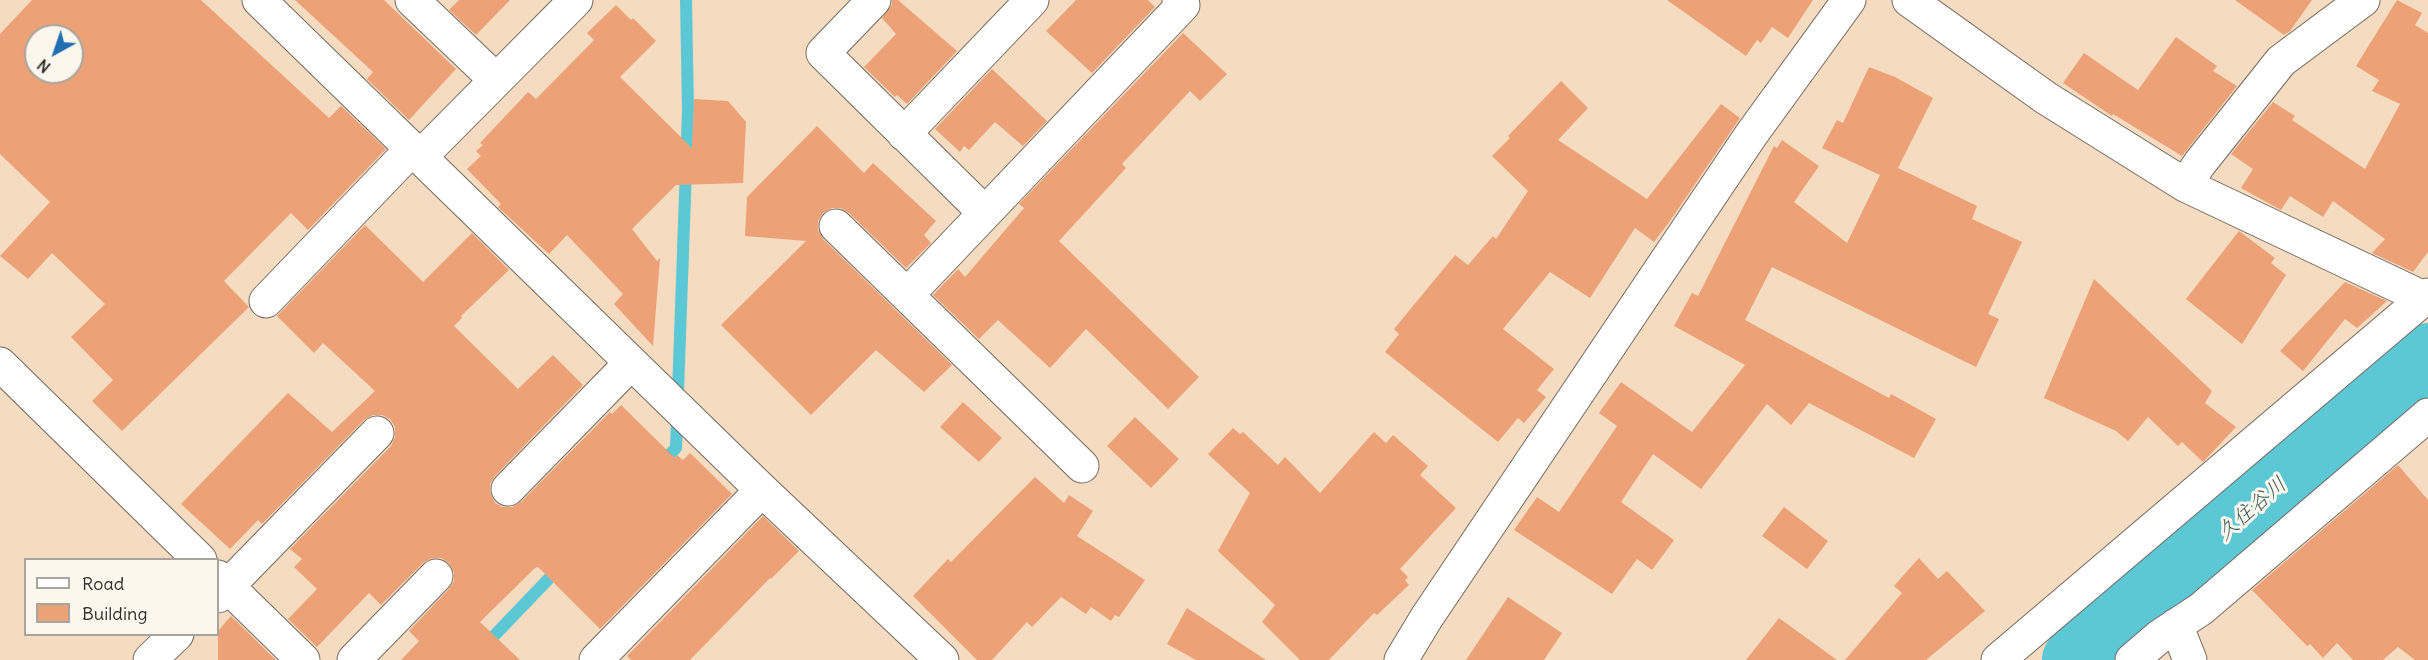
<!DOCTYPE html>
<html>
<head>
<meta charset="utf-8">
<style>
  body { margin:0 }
  #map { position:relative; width:2428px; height:660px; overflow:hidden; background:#f5dcc0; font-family:Delius,sans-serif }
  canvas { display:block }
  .legend { position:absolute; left:24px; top:558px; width:195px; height:78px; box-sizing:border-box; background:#fbf7ec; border:2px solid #a8a59f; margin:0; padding:8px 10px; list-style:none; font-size:18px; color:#2b2b2b }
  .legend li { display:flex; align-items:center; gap:12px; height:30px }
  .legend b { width:30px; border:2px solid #a8a59f }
  .north { position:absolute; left:24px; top:24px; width:60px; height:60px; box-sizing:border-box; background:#fbf7ec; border:2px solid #a8a59f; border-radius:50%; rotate:220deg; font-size:16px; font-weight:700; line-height:24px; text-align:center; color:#2b2b2b }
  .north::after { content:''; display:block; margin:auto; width:21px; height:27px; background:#1f6fb2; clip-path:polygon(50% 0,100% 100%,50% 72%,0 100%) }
</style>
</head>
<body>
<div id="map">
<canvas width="2428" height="660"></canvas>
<ul class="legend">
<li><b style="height:8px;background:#fff"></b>Road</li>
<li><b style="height:16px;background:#eca177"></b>Building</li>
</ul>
<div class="north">N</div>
</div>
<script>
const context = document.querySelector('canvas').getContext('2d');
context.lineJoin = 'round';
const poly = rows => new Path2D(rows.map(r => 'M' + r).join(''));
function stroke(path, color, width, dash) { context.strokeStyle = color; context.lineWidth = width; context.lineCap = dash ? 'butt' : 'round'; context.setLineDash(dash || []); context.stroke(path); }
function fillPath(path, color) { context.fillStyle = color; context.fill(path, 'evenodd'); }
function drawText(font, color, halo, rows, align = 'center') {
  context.font = font + ' Delius,"Klee One",sans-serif'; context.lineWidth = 6; context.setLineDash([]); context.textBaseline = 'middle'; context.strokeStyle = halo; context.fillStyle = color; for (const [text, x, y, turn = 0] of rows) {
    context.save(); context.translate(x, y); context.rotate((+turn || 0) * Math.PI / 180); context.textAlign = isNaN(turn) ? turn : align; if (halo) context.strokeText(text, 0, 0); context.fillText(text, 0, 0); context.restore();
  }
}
const stream = poly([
  [659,465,676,448,688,111,686,0],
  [471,660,559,568]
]);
const river = poly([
  [2076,660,2428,357]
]);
const building = poly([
  [32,0,201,0,329,118,341,106,386,149,308,230,291,213,224,281,249,307,122,431,92,401,113,380,71,337,105,304,52,253,28,279,0,256,50,202,0,154,0,34],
  [36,36,72,36,72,72,36,72],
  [295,0,384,0,456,69,409,120,367,79,373,72],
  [459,0,510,0,476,35,449,10],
  [892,0,898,0,957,51,907,104,897,95,895,97,864,67,896,34,882,18,892,5],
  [1076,0,1148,0,1155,7,1092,73,1046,31],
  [1667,0,1813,0,1788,38,1772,27,1761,43,1757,40,1746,56],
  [2235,0,2312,0,2290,31,2284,35],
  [2397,0,2422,13,2415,25,2428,33,2428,252,2413,272,2372,253,2385,239,2333,201,2323,217,2290,196,2281,210,2241,188,2253,169,2231,154,2273,102,2295,116,2292,120,2365,169,2400,104,2372,91,2379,80,2356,66],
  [616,5,631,20,633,18,656,41,620,77,692,148,694,99,728,101,746,122,743,183,676,185,632,229,657,261,660,258,653,346,614,304,623,294,567,235,549,254,498,207,501,204,467,169,481,156,476,151,483,145,480,143,528,92,536,99,594,40,587,33],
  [1183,33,1227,74,1200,101,1190,91,1122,164,1126,168,1059,241,1199,377,1168,409,1086,329,1050,368,998,320,979,339,933,295,958,269,965,277,1024,208,1019,204],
  [2176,37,2217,66,2213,71,2237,86,2182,156,2113,114,2112,116,2063,83,2084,53,2138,90],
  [1869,67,1895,77,1933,98,1898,168,1977,206,1972,219,2022,242,1988,314,1999,319,1976,367,1772,267,1745,320,1889,398,1891,394,1936,419,1914,458,1809,403,1791,425,1767,404,1701,489,1653,454,1621,502,1674,540,1652,570,1637,559,1612,594,1514,530,1537,497,1559,512,1617,426,1599,413,1621,382,1692,432,1745,365,1674,326,1692,293,1698,296,1774,146,1777,148,1782,140,1819,166,1794,202,1847,243,1880,175,1822,148,1837,120,1843,123],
  [992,69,1047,121,1023,146,995,122,969,150,964,146,960,152,935,129],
  [1561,81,1588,108,1558,140,1647,199,1721,104,1740,118,1670,221,1654,242,1635,228,1590,298,1550,272,1503,329,1554,369,1537,390,1546,397,1524,423,1518,418,1498,442,1385,352,1399,334,1394,329,1455,255,1468,265,1493,236,1496,239,1528,191,1492,156,1510,138,1508,136],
  [817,126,864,173,873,163,936,221,924,235,931,243,906,268,849,213,841,208,832,208,823,213,818,221,818,230,823,239,952,365,924,392,876,350,811,415,721,325,806,241,745,236,747,197],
  [365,225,423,282,472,233,509,270,461,316,462,318,454,326,518,389,553,355,583,385,495,476,490,484,490,493,495,503,503,507,512,507,521,502,610,412,612,414,621,405,675,458,677,455,683,460,690,453,732,494,600,629,538,567,535,568,480,622,520,660,401,660,419,641,409,631,449,589,454,581,454,572,449,563,441,558,432,558,423,563,381,605,369,593,317,647,288,619,317,589,294,567,302,559,290,549,391,446,395,437,395,427,390,419,382,415,373,415,364,420,262,524,258,520,230,549,181,504,288,393,332,432,375,391,323,343,314,353,277,316],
  [2239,231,2275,258,2271,263,2286,275,2242,344,2186,299],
  [2094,279,2212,391,2205,403,2236,427,2203,462,2182,442,2178,446,2148,417,2128,441,2116,431,2044,398],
  [2345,282,2387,301,2357,328,2345,319,2303,371,2280,351],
  [963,402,1002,438,979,462,940,427],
  [1135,417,1179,459,1151,488,1107,446],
  [1233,428,1240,434,1243,432,1278,465,1285,457,1320,493,1374,432,1386,443,1393,435,1428,466,1420,475,1456,508,1400,569,1408,577,1405,580,1409,585,1377,615,1374,613,1329,660,1300,660,1262,622,1275,605,1218,551,1250,493,1208,454],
  [2398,465,2428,500,2428,660,2415,660,2398,647,2383,660,2353,660,2337,643,2323,658,2310,644,2307,646,2252,590],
  [1035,477,1064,503,1069,495,1093,511,1077,536,1145,580,1119,617,1115,615,1111,621,1091,607,1086,614,1061,597,1032,627,1027,622,992,660,977,660,913,596,948,559,951,562],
  [1784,507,1828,541,1807,569,1762,536],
  [763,516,799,551,771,579,770,578,690,660,631,660,627,656],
  [1919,558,1938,579,1947,571,1985,611,1926,660,1845,660,1902,593,1894,586],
  [1508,597,1562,633,1544,660,1466,660],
  [1187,608,1266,660,1196,660,1167,644],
  [231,616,276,660,218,660,218,631],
  [1779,618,1837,660,1746,660]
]);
const minor = poly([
  [259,0,762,490,942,660],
  [412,0,496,80],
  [874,0,823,53,985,213],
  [1909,0,2046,98,2185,185,2428,300],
  [904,134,1032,0],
  [420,157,576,0],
  [2185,185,2200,163,2281,61,2363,0],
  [836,226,1082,466],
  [907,295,1183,5,1179,0],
  [266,301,412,149],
  [0,364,200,560],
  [508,489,631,363],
  [218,577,303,660],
  [218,596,377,433],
  [2176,625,2190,660],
  [150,660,177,634],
  [354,660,436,576],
  [596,660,762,490],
  [1401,660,1427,617,1751,135,1849,0],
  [1998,660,2428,295],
  [2132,660,2160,636,2201,609,2428,415]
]);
const waterNames = [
  ["久住谷川",2252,509,-41]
];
stroke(stream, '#5cc7d5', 12);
stroke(river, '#5cc7d5', 68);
fillPath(building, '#eca177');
stroke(minor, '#72695f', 35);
stroke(minor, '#fff', 33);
drawText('italic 21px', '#3a5a5e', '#fbf7ec', waterNames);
</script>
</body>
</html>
